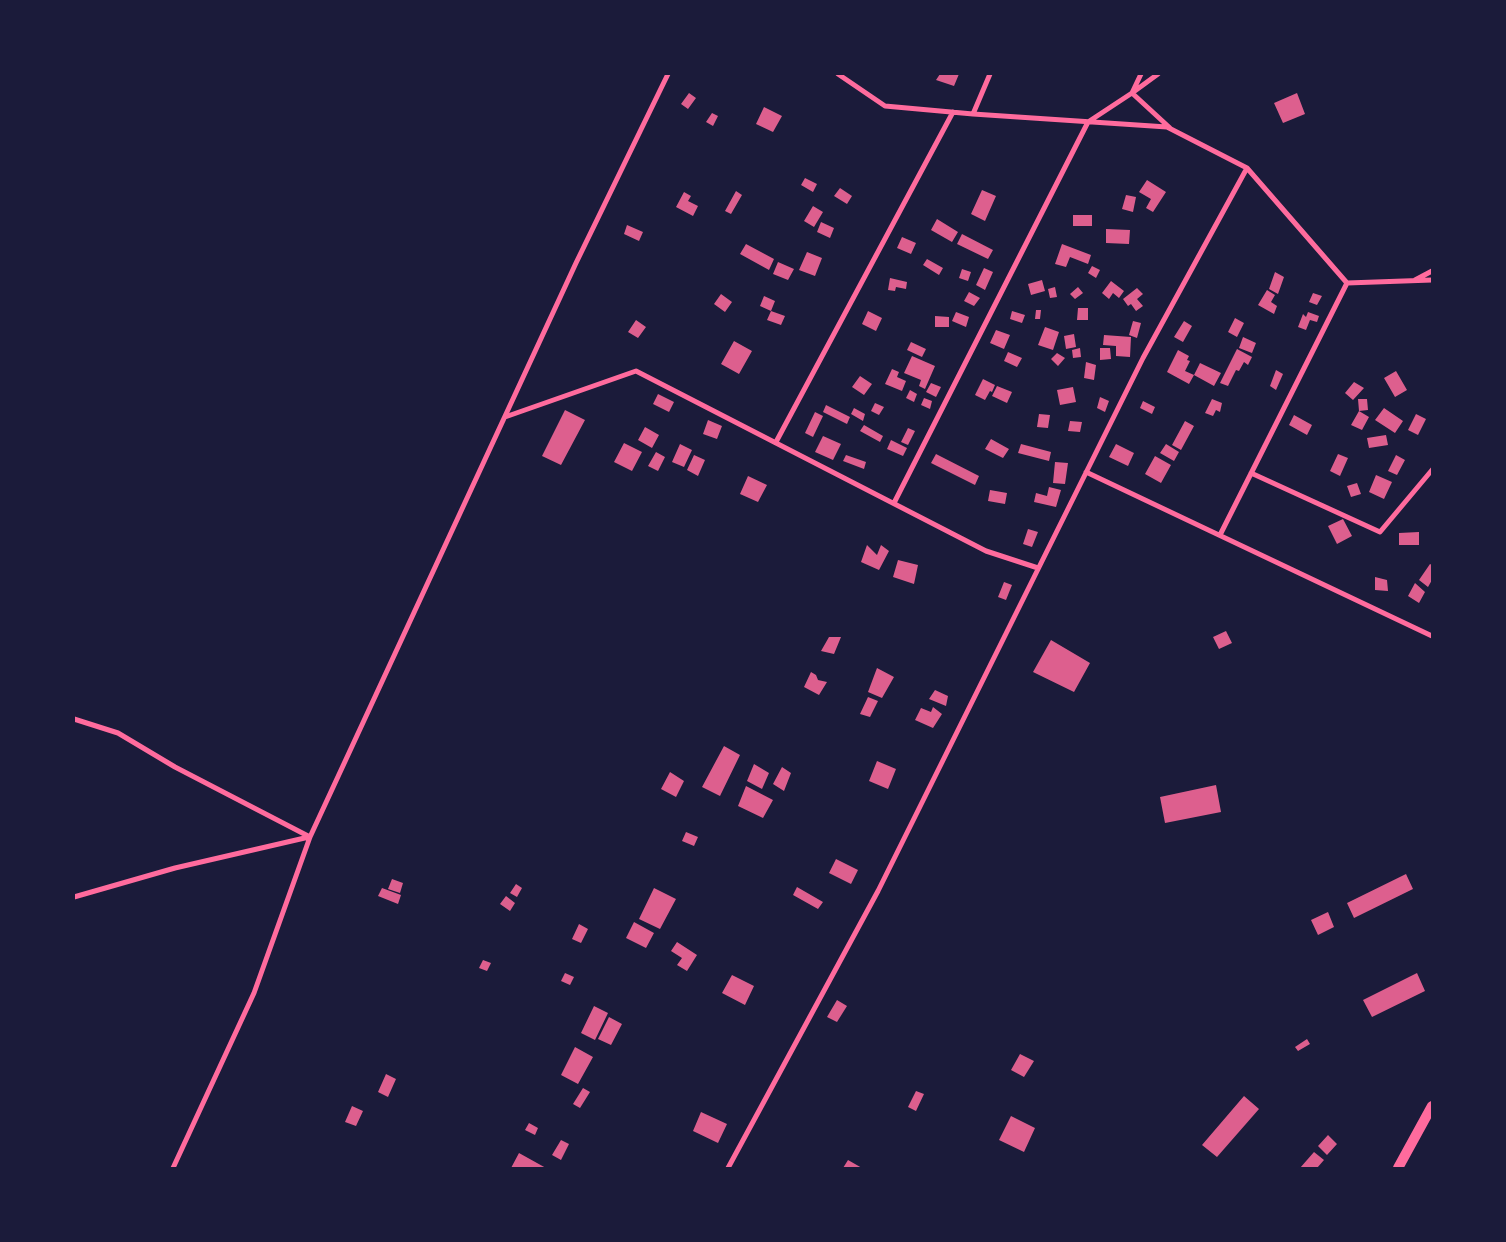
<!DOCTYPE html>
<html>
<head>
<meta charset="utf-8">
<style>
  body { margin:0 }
  #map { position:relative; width:1506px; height:1242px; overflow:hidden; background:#1b1b3a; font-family:Overpass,sans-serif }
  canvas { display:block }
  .frame { position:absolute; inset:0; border:75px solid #1b1b3a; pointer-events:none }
</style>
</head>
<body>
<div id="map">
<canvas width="1506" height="1242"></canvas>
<div class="frame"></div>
</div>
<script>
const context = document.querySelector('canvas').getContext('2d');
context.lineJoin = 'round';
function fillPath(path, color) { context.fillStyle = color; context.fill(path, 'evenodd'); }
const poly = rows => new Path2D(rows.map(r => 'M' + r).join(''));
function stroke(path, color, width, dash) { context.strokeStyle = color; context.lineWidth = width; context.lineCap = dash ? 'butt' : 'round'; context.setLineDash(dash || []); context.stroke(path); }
const building = poly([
  [940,74,959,74,954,86,936,80],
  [689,93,696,98,688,109,681,104],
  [1297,93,1305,114,1283,123,1274,103],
  [764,107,782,116,773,132,756,124],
  [712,113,718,116,713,126,706,122],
  [805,178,817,184,813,192,801,185],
  [1147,180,1166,192,1153,212,1146,208,1151,199,1139,192],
  [840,188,852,196,847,204,834,196],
  [982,190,996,196,985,221,971,214],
  [736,191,742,195,731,214,725,211],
  [684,192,691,196,688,201,698,206,693,216,676,207],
  [1126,195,1136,197,1133,212,1122,209],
  [813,206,823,212,814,227,804,221],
  [1073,215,1092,215,1092,226,1073,226],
  [937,219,958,232,952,242,931,230],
  [821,222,834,228,830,238,817,232],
  [627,225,643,232,639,241,624,234],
  [1106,229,1130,230,1129,244,1106,243],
  [962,234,993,250,988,259,957,244],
  [902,237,916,243,911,254,897,248],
  [746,244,774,259,769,270,740,254],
  [1062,244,1091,255,1088,264,1070,257,1066,267,1055,264],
  [807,252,822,258,815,276,799,270],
  [927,259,943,268,939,275,923,265],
  [778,262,794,269,788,280,773,274],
  [1092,266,1100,270,1096,278,1088,273],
  [984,268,993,272,985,290,976,285],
  [962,269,971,272,968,281,959,278],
  [1275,272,1284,277,1278,294,1269,289],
  [890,278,907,282,906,289,896,287,895,291,888,290],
  [1042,280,1045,291,1031,295,1028,284],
  [1111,281,1124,291,1119,298,1113,293,1109,299,1102,293],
  [1055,287,1057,297,1050,298,1048,289],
  [1078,287,1083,293,1075,299,1070,294],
  [1137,288,1143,294,1137,299,1143,306,1136,311,1131,304,1128,306,1123,299],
  [1267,290,1275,295,1271,302,1277,306,1274,314,1258,305],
  [969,292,980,298,974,306,964,301],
  [1313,293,1322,296,1317,305,1309,302],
  [721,294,732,302,725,312,714,304],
  [764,296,775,301,771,311,760,306],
  [1078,308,1088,308,1088,320,1077,320],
  [1036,310,1041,310,1040,319,1035,319],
  [771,311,785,316,781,325,767,320],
  [868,311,882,318,876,331,862,324],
  [1012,311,1025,315,1022,323,1010,319],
  [956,312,969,317,966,327,952,321],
  [1308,312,1319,316,1317,322,1310,320,1306,330,1298,327,1303,314,1306,317],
  [935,316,949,317,949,327,935,327],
  [1235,318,1244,323,1237,337,1228,332],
  [636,320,646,327,638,338,628,332],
  [1133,321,1141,323,1137,338,1129,335],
  [1184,321,1192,326,1183,342,1174,337],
  [1045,327,1059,332,1053,350,1038,345],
  [996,330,1010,335,1004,349,990,343],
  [1074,334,1076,347,1066,349,1064,336],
  [1104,335,1131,337,1130,357,1116,356,1116,346,1103,345],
  [1243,337,1256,343,1252,353,1239,348],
  [734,341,752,351,739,374,721,364],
  [911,342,926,349,922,357,907,350],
  [1080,348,1081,357,1073,358,1072,350],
  [1100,348,1110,348,1111,359,1100,360],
  [1237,349,1252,357,1248,365,1244,362,1239,371,1236,370,1228,386,1220,383],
  [1178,350,1189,356,1187,360,1190,361,1185,371,1194,375,1200,363,1221,373,1214,386,1194,375,1189,384,1167,372],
  [1008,352,1022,358,1017,367,1004,361],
  [1057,353,1065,358,1058,366,1051,359],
  [912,356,935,366,925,389,919,386,921,380,904,373],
  [1086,362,1096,365,1094,380,1084,378],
  [892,369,899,372,897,377,906,381,902,391,885,384],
  [1276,370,1283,374,1276,390,1270,386],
  [1396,371,1407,390,1395,397,1384,378],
  [860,376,872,384,864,395,852,387],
  [983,379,995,385,992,392,990,391,985,400,975,395],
  [1354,382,1364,388,1353,400,1345,393],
  [931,383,941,387,936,397,926,392],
  [997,386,1012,392,1007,403,992,396],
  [1073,387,1076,402,1060,405,1057,390],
  [910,390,917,394,914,402,906,398],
  [658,394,674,402,669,412,653,404],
  [1100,397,1109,401,1105,412,1097,408],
  [924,398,932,401,930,409,921,405],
  [1212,399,1222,403,1220,412,1216,410,1213,416,1205,413],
  [1358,399,1367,399,1368,410,1359,411],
  [1143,401,1155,407,1152,414,1140,408],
  [875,403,884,407,879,415,871,411],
  [826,405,850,417,847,424,823,412],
  [854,408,865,414,863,421,851,414],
  [1384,408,1403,421,1395,433,1375,420],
  [565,410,585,420,561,465,542,456],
  [1359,411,1369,417,1362,430,1351,425],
  [815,412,823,416,813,437,805,433],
  [1039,414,1050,415,1048,428,1037,427],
  [1416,414,1426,419,1418,435,1408,430],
  [1294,415,1312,425,1307,435,1289,425],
  [708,420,722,426,717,439,703,434],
  [1070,421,1082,422,1080,432,1068,431],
  [1185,421,1194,426,1181,450,1172,445],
  [864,425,883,436,880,442,860,431],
  [645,427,659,435,652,448,638,440],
  [908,428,915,431,908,445,901,442],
  [1386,435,1388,445,1369,448,1367,438],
  [823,436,841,444,833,460,815,452],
  [991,439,1009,449,1003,458,985,449],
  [891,440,907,448,903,456,887,449],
  [624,443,642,452,632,471,614,462],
  [680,444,692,450,684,467,672,462],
  [1021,444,1051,452,1049,461,1018,453],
  [1116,444,1134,453,1128,466,1109,457],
  [1166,444,1179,452,1174,461,1160,453],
  [656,452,665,457,658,471,648,466],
  [936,454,979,476,975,485,931,463],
  [1338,454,1348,458,1340,476,1330,471],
  [694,455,705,460,698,476,687,470],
  [846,455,866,462,864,469,843,461],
  [1396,455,1405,460,1397,475,1388,471],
  [1155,456,1171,465,1161,483,1145,474],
  [1055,462,1068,463,1065,484,1053,483],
  [1376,475,1392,482,1384,499,1369,492],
  [748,476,767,485,758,502,740,494],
  [1357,483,1361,494,1351,497,1347,486],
  [1049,487,1061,490,1056,507,1034,502,1036,493,1047,496],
  [990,490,1007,493,1005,504,988,501],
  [1343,519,1352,536,1337,544,1328,526],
  [1028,529,1038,532,1032,547,1023,544],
  [1419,532,1419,545,1399,545,1399,533],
  [867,545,877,555,881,545,889,551,879,570,861,562],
  [898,560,918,565,914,584,893,577],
  [1430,564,1432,565,1432,580,1428,587,1419,580],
  [1375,577,1387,580,1388,591,1375,590],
  [1004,582,1012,585,1006,600,998,597],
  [1415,583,1425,592,1419,603,1408,596],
  [1226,631,1232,643,1219,649,1213,637],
  [829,637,841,637,834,654,821,651],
  [1051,640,1090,663,1074,692,1033,672],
  [877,668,894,677,882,698,868,692],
  [811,672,816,675,818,680,827,682,819,695,804,687],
  [935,690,948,696,946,706,929,699],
  [868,697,878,701,870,717,860,714],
  [933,707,942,714,933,728,915,720,921,708,931,712],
  [724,746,740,755,720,796,702,787],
  [877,761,896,769,888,789,869,781],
  [754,764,769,773,762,789,747,781],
  [782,767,791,773,784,791,773,784],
  [670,772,684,781,676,797,661,789],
  [1216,785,1221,812,1165,823,1160,797],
  [746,786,773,800,763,818,738,806],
  [686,832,698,837,694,846,682,841],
  [836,859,858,870,851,884,829,873],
  [1406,874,1413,889,1354,918,1347,903],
  [392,879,403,883,400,893,388,889],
  [516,884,522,888,517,897,510,893],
  [797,887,823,902,818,909,793,895],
  [382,888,401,895,398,904,378,896],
  [654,888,676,899,660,929,639,919],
  [506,896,515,903,510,911,500,904],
  [1328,912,1334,927,1318,935,1311,920],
  [634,922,654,933,646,948,626,938],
  [579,924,588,929,581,943,572,939],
  [677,942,697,955,687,971,677,965,682,958,671,951],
  [483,960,491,963,487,971,479,968],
  [565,973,574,977,570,985,561,981],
  [1417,973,1425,991,1372,1017,1363,1000],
  [732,975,754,986,745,1005,722,993],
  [837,1000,847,1006,837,1022,827,1017],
  [594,1006,608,1013,595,1040,581,1033],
  [609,1017,622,1024,611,1045,598,1039],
  [1307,1039,1310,1044,1298,1051,1295,1047],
  [575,1047,593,1057,578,1084,561,1075],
  [1020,1054,1034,1061,1024,1077,1011,1070],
  [386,1074,396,1079,388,1097,378,1092],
  [583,1088,590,1092,580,1108,573,1104],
  [916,1091,924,1094,916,1111,908,1107],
  [1244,1096,1259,1109,1217,1157,1202,1145],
  [352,1106,363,1111,356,1126,345,1122],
  [701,1112,727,1124,718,1143,693,1131],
  [1011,1116,1035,1128,1024,1152,999,1140],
  [529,1123,538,1128,535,1135,525,1130],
  [1328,1135,1337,1144,1327,1155,1318,1146],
  [561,1140,569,1144,561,1160,552,1155],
  [1314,1152,1324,1160,1317,1168,1300,1168],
  [519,1153,546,1168,511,1168],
  [848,1160,862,1168,843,1168]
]);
const minor = poly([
  [838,74,885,106,973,114,1167,127,1247,168,1347,283],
  [1141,74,1132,93,1170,128],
  [973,114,990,74],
  [1415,280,1432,271],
  [1347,283,1432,280],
  [505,417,636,371,986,551,1038,568],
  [776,442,953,112],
  [1086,472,1432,636],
  [1251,473,1380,532,1432,470],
  [894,503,1088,122,1132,93,1158,74],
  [1220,535,1347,283],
  [74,719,118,733,175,767,310,837],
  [74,897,175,868,309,837],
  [173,1168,254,993,310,837,576,263,668,74],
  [728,1168,878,891,1143,358,1247,168]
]);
const secondary = poly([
  [1398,1168,1432,1106]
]);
fillPath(building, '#dd5f8e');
stroke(minor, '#ff6b9d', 5);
stroke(secondary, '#ff6b9d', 10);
</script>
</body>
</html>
